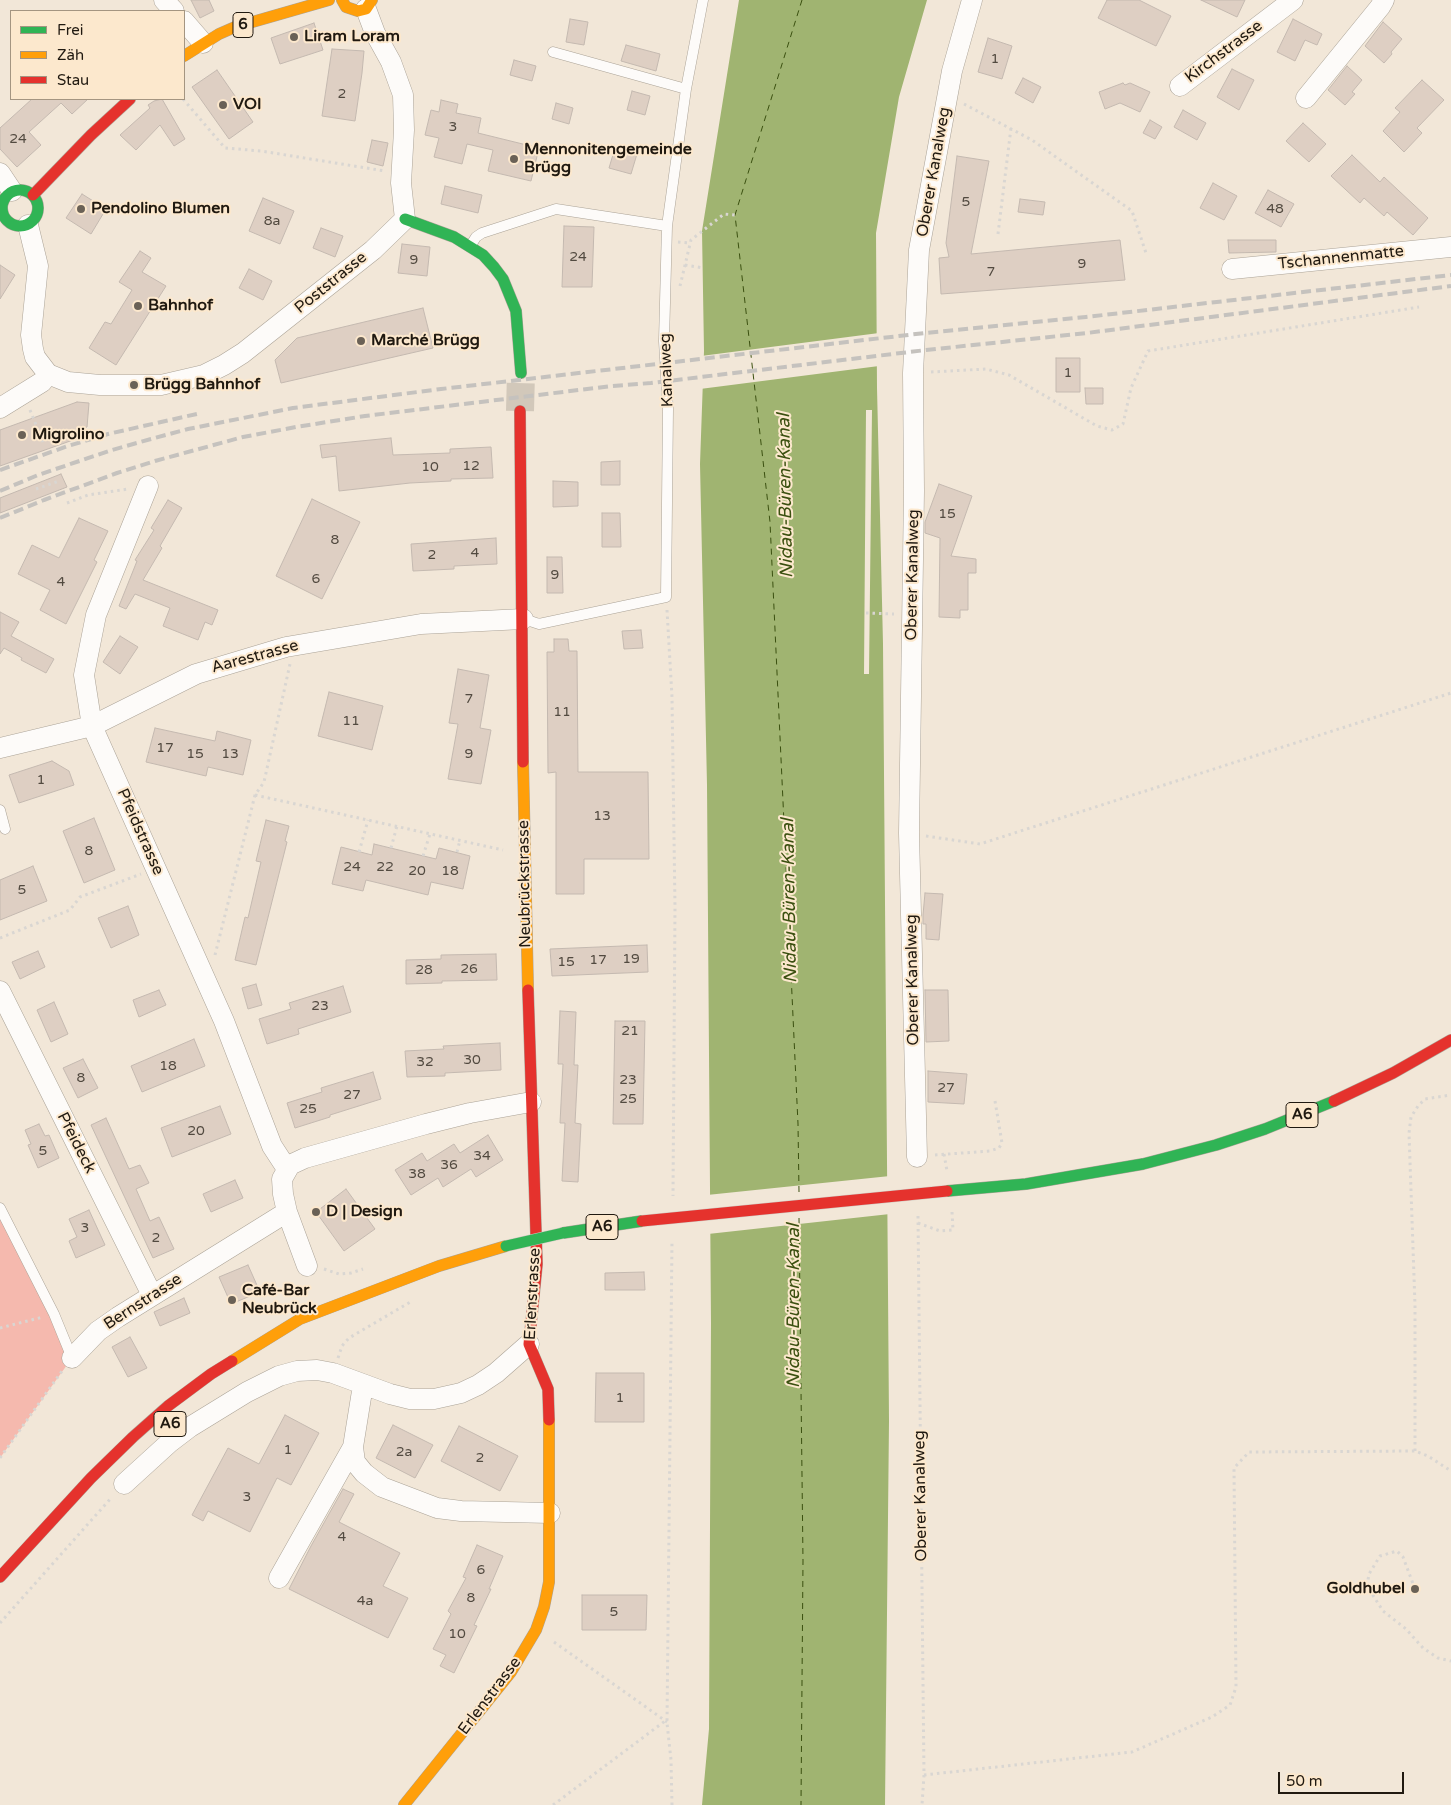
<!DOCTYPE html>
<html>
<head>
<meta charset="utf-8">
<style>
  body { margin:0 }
  #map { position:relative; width:1451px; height:1805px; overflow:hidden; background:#f2e7d8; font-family:"Varela Round",sans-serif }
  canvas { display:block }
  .legend { position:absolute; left:10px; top:10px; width:175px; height:90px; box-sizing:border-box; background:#fce8cd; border:1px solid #a49581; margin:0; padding:6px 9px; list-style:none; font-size:15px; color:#201910 }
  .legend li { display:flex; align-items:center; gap:10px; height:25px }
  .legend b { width:25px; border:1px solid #a49581 }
  .scale { position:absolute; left:1278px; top:1772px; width:126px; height:22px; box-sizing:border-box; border:2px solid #201910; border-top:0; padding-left:6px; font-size:15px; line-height:18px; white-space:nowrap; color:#201910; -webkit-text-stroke:4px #fce8cd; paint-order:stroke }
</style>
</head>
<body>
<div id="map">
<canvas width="1451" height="1805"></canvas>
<ul class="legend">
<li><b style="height:6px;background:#30b455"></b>Frei</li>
<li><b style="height:6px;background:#ff9f0a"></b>Zäh</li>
<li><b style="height:6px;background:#e5322d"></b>Stau</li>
</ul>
<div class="scale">50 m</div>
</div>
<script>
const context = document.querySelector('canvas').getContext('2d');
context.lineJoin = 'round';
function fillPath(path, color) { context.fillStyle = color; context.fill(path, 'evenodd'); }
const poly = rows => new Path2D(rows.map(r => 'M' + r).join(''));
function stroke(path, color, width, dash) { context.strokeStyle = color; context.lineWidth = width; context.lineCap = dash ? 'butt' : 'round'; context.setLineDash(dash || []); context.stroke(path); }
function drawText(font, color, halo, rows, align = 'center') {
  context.font = font + ' "Varela Round",sans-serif'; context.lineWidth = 4; context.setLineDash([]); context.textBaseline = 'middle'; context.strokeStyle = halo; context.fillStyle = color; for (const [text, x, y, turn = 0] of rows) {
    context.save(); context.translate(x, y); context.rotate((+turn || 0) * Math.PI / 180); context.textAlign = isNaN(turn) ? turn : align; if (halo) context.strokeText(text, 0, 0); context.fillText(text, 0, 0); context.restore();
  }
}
const forest = poly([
  [0,1208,72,1358,0,1458]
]);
const water = poly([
  [739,0,927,0,899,97,876,233,877,388,883,644,889,1421,885,1805,702,1805,709,1729,711,1323,707,785,700,464,704,351,702,231]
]);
const pier = poly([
  [879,333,879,366,700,389,701,356],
  [866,410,872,410,869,674,864,674],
  [890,1176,890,1214,708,1234,707,1195]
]);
const ferry = poly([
  [799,1192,798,1124,770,522,735,215,802,0],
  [799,1218,803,1561,801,1805]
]);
const building = poly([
  [191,0,209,0,214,11,200,18,191,0],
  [1107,0,1139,0,1171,16,1156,46,1098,18,1107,0],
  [1201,0,1245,0,1237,17,1201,0],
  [570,19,588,22,584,45,566,42,570,19],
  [1293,19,1322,34,1317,45,1305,40,1295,61,1277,52,1293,19],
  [1383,22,1402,39,1391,52,1392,54,1384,63,1365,46,1383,22],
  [314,23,323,50,280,64,271,38,314,23],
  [988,38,1012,46,1002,79,978,72,988,38],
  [626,45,660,54,656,71,621,61,626,45],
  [332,49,364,51,362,73,355,121,322,116,332,49],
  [514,60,536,66,532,81,510,75,514,60],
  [1347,66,1362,80,1352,92,1355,94,1345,105,1328,90,1347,66],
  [1232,69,1254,80,1239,110,1217,97,1232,69],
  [217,70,253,122,229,139,192,87,217,70],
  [1023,78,1041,87,1033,103,1015,93,1023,78],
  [1422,80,1444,100,1417,128,1422,133,1404,152,1383,131,1400,112,1395,108,1422,80],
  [1123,83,1125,85,1130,83,1150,92,1140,112,1120,103,1105,109,1099,92,1123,83],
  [632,91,650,96,645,115,627,110,632,91],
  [32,99,88,99,72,114,61,103,29,132,41,145,17,167,0,149,0,128,32,99],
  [162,99,185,139,174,146,160,125,136,150,120,135,150,108,148,105,154,101,162,99],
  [441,100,458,104,456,113,481,118,478,133,539,148,531,181,488,171,493,150,467,144,462,164,434,157,439,138,425,135,431,110,439,112,441,100],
  [556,103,573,108,569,124,552,119,556,103],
  [1183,110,1206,123,1197,140,1174,127,1183,110],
  [1150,120,1162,127,1155,139,1143,133,1150,120],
  [1303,123,1326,144,1309,162,1286,141,1303,123],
  [372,140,388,143,383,166,367,162,372,140],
  [615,148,637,154,631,174,609,168,615,148],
  [1352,155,1380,182,1384,177,1428,218,1413,235,1387,212,1384,216,1364,198,1360,203,1331,176,1352,155],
  [957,156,989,161,971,254,1120,240,1125,280,941,294,939,258,949,257,946,243,957,156],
  [1213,183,1237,196,1224,220,1200,208,1213,183],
  [445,186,482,195,478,213,441,204,445,186],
  [1268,190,1294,204,1281,227,1255,213,1268,190],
  [82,194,106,209,91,234,66,218,82,194],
  [263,198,294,211,280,244,249,231,263,198],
  [1020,199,1045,202,1043,215,1018,212,1020,199],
  [564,226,594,227,592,287,562,287,564,226],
  [321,228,343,236,335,257,313,248,321,228],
  [1228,240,1276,240,1276,252,1229,253,1228,240],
  [402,244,430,247,427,276,398,273,402,244],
  [140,251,151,258,142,272,166,286,116,365,89,348,105,322,111,324,132,290,119,282,140,251],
  [0,265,15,275,0,299,0,265],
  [249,269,272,281,263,300,239,288,249,269],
  [423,308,433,348,281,383,275,360,297,338,423,308],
  [1056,358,1080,358,1080,392,1056,392,1056,358],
  [1085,388,1103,388,1103,404,1086,404,1085,388],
  [77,402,89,403,87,427,70,432,73,440,0,466,0,430,77,402],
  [391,438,393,455,450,453,450,449,491,447,493,478,451,479,451,481,410,483,339,491,336,456,322,458,320,445,391,438],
  [620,461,620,485,601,485,601,462,620,461],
  [61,474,67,487,0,513,0,498,61,474],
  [553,481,578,482,578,506,553,507,553,481],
  [939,484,972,496,951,556,976,559,976,573,968,573,968,610,960,610,960,618,939,617,940,538,925,533,925,522,939,484],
  [312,499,360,522,322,599,276,576,312,499],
  [168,500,182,508,160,546,162,548,143,580,218,610,212,625,205,622,198,640,163,626,170,608,135,594,126,609,119,606,137,561,135,560,154,530,151,528,168,500],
  [602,513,620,513,621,547,602,547,602,513],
  [79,518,108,531,94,560,97,562,66,624,40,610,50,590,18,574,32,545,59,558,79,518],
  [496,538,497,564,454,566,454,569,413,571,411,544,496,538],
  [547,557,562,557,563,593,547,593,547,557],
  [0,612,19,622,11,636,54,659,46,673,21,660,22,658,4,648,0,654,0,612],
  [641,630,643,648,624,649,622,631,641,630],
  [120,636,138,647,120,674,103,662,120,636],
  [554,639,568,639,569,651,577,651,578,772,648,772,649,859,584,859,584,894,556,894,556,772,548,773,547,652,554,652,554,639],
  [458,669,489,675,480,728,491,730,481,784,448,779,458,724,449,723,458,669],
  [329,692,383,706,372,750,318,736,329,692],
  [155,728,215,741,217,731,251,740,243,775,208,767,206,776,146,762,155,728],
  [52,761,69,771,74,785,19,803,9,775,52,761],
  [94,818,115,870,84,883,63,831,94,818],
  [266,820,289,826,285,841,287,842,256,965,235,960,245,917,248,918,261,862,256,861,266,820],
  [374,844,436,859,439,848,470,856,463,889,431,882,428,895,366,880,363,891,332,884,341,847,372,855,374,844],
  [33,866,47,901,0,920,0,880,33,866],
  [925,893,943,894,939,940,926,939,926,924,923,924,923,915,925,893],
  [128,906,139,935,111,948,98,918,128,906],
  [647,945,648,972,552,976,550,949,647,945],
  [38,951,45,967,20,979,12,962,38,951],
  [496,954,497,980,442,981,442,983,406,984,406,960,441,959,441,955,496,954],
  [256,984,262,1005,248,1009,242,988,256,984],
  [343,986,351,1012,298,1029,299,1034,267,1044,259,1019,291,1009,289,1003,343,986],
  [159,990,166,1005,139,1017,133,1000,159,990],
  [925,990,948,990,949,1041,926,1042,925,990],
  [54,1002,68,1034,51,1042,37,1010,54,1002],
  [560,1011,576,1012,574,1065,578,1065,575,1123,581,1124,578,1182,562,1181,565,1123,560,1123,563,1064,558,1064,560,1011],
  [615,1021,645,1021,643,1124,613,1124,615,1021],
  [194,1039,205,1066,142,1092,131,1066,194,1039],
  [500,1043,501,1070,445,1073,445,1076,407,1077,405,1051,444,1049,443,1046,500,1043],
  [83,1059,98,1088,78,1098,63,1068,83,1059],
  [928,1071,967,1074,964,1104,928,1102,928,1071],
  [373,1072,381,1099,330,1115,330,1117,295,1128,287,1103,322,1092,321,1088,373,1072],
  [220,1106,231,1134,172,1157,161,1128,220,1106],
  [106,1118,129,1169,140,1165,149,1183,136,1189,150,1221,159,1217,174,1249,153,1258,91,1125,106,1118],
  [39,1124,45,1136,49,1135,59,1158,38,1168,28,1145,31,1144,25,1130,39,1124],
  [488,1135,503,1160,476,1177,471,1169,443,1187,438,1178,411,1195,395,1170,422,1153,427,1161,454,1144,460,1153,488,1135],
  [235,1180,243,1198,211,1212,203,1194,235,1180],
  [346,1189,375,1229,344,1251,316,1212,346,1189],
  [89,1210,105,1245,76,1258,69,1241,77,1237,69,1219,89,1210],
  [248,1265,260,1292,231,1304,219,1277,248,1265],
  [644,1272,645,1290,605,1290,605,1273,644,1272],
  [184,1298,190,1313,160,1326,154,1312,184,1298],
  [130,1337,147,1368,128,1377,112,1347,130,1337],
  [596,1373,644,1373,644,1422,595,1422,596,1373],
  [285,1415,319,1433,291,1485,277,1478,250,1532,208,1511,203,1521,192,1515,228,1448,259,1464,285,1415],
  [393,1425,433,1445,415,1478,376,1458,393,1425],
  [459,1426,518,1456,500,1491,441,1461,459,1426],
  [343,1489,354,1494,339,1522,400,1553,383,1586,408,1598,388,1638,289,1589,311,1546,343,1489],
  [477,1545,503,1556,489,1589,491,1589,474,1625,477,1626,454,1673,440,1666,446,1655,433,1649,451,1614,448,1611,466,1578,463,1577,477,1545],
  [582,1595,647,1595,646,1630,582,1630,582,1595]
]);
const secondaryTunnel = poly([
  [520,411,521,373]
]);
const path = poly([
  [183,99,225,148,261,151,385,171],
  [964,104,1032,140,1132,211,1147,256],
  [998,234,1011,128],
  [678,242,690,243],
  [685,265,704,268],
  [680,286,691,240,724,214,735,215],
  [931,372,986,369,1009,375,1097,426,1112,430,1123,424,1131,388,1148,351,1419,307],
  [30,410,43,442],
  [36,489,59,481],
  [67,503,88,495,128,489],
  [667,610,672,697,675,907,673,1196],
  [866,613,894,614],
  [255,795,503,850],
  [926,836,980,844,1451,693],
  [391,848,397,826],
  [359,852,368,820],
  [457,852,460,840],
  [423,856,430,834],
  [0,938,70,910,80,897,141,874],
  [215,955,255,795,264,782,290,664],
  [944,1154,947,1171],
  [935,1155,990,1151,999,1148,1002,1143,995,1101],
  [918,1216,924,1775,922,1805],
  [918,1223,940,1231,953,1230,952,1212],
  [324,1269,339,1274,351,1273,363,1269],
  [0,1328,43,1317],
  [338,1358,342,1346,349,1338,412,1301],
  [1415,1451,1415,1305,1409,1133,1411,1117,1418,1106,1425,1099,1451,1095],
  [0,1458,62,1371],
  [1415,1589,1403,1557,1397,1551,1380,1556,1369,1574,1367,1586,1383,1611,1406,1629,1423,1648,1438,1658,1451,1661],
  [0,1623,112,1497],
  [554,1642,667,1722],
  [924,1775,1132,1752,1212,1717,1230,1705,1236,1687,1234,1468,1249,1452,1415,1451,1428,1456,1451,1471],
  [553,1805,665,1721],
  [672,1805,671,1760,667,1723,672,1240]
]);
const lane = poly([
  [553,52,686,89],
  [471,245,476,237,482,233,556,209,667,226],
  [524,619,539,624,666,597,668,409,664,341,667,226,686,89,703,0],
  [0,810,5,829],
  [0,1208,54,1314,72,1358]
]);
const street = poly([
  [164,0,174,11],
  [184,21,203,43],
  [1180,86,1293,0],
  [1306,98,1380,7,1384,0],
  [0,173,12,191],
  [28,225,38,266,31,335,33,349,35,357,48,374,68,382,100,385,161,385,204,375,224,365,243,353,373,250,405,219,401,183,404,130,403,95,391,62,375,33,366,9],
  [1232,269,1451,247],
  [0,408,42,382,48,374],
  [148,486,96,615,84,675,92,726,224,1021,272,1146,287,1169],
  [0,748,92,726,196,674,286,647,421,624,523,619],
  [0,991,152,1295],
  [917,1157,909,833,914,491,913,373,919,250,952,71,972,0],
  [307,1266,287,1212,283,1194,282,1179,290,1165,305,1158,426,1124,470,1113,531,1102],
  [72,1358,98,1331,118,1317,287,1212],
  [363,1385,353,1447,355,1462,364,1473,382,1487,437,1508,461,1511,550,1513],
  [124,1484,169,1443,190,1427,247,1392,279,1376,297,1371,317,1370,333,1373,390,1394,410,1399,434,1399,461,1393,478,1385,496,1373,529,1344],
  [279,1578,353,1447]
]);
const fast = poly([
  '2 208a18 18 0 1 1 36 0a18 18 0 1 1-36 0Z',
  [405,219,454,237,483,255,494,267,503,279,516,311,521,373],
  [947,1191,1026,1184,1143,1164,1216,1145,1265,1129,1334,1101],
  [563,1233,642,1221]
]);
const slow = poly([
  [342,0,346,7,358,11,366,9,372,0],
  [184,56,219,34,235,27,329,0],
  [523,762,528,990],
  [232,1361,300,1319,439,1266,506,1246],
  [404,1805,511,1672,536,1630,544,1607,549,1582,549,1420]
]);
const jam = poly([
  [33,195,91,135,130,99],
  [520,411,523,762],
  [528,990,537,1264,529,1344,548,1389,549,1420],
  [1334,1101,1393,1073,1451,1040],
  [0,1577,91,1478,133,1437,168,1406,211,1374,232,1361]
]);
const rail = poly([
  [0,470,68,446,108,434,201,413],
  [0,491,38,475,112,450,151,439,188,429,293,408,441,389,925,333,1086,317,1451,275],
  [0,518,44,500,117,473,155,461,243,437,296,427,365,416,612,386,651,383,926,350,1087,333,1451,286]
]);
const fastBridge = poly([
  [506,1246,563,1233]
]);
const jamBridge = poly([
  [642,1221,947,1191]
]);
const markers = [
  [294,37,5,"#6a6156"],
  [223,105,5,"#6a6156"],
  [514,159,5,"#6a6156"],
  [81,209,5,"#6a6156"],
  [138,306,5,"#6a6156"],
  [361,341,5,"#6a6156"],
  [134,385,5,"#6a6156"],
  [22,435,5,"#6a6156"],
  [316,1212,5,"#6a6156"],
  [232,1300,5,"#6a6156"],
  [1415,1589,5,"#6a6156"]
];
const numberNames = [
  ["1",995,59],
  ["2",342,94],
  ["3",453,127],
  ["24",18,139],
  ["5",966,202],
  ["48",1275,209],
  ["8a",272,221],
  ["24",578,257],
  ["9",414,260],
  ["9",1082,264],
  ["7",991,272],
  ["1",1068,373],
  ["12",471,466],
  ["10",430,467],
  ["15",947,514],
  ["8",335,540],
  ["4",475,553],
  ["2",432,555],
  ["9",555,575],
  ["6",316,579],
  ["4",61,582],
  ["7",469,699],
  ["11",562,712],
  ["11",351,721],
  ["17",165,748],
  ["15",195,754],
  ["13",230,754],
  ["9",469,754],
  ["1",41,780],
  ["13",602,816],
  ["8",89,851],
  ["24",352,867],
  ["22",385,867],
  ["20",417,871],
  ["18",450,871],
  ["5",22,890],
  ["19",631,959],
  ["17",598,960],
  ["15",566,962],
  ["26",469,969],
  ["28",424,970],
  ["23",320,1006],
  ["21",630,1031],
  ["30",472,1060],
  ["32",425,1062],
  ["18",168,1066],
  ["8",81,1078],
  ["23",628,1080],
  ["27",946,1088],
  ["27",352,1095],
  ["25",628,1099],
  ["25",308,1109],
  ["20",196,1131],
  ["5",43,1151],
  ["34",482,1156],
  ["36",449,1165],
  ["38",417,1174],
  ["3",85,1228],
  ["2",156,1238],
  ["1",620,1398],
  ["1",288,1450],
  ["2a",404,1452],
  ["2",480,1458],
  ["3",247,1497],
  ["4",342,1537],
  ["6",481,1570],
  ["8",471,1598],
  ["4a",365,1601],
  ["5",614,1612],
  ["10",457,1634]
];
const shields = [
  [243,25,20],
  [1302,1115,32],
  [602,1227,32],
  [170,1424,32]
];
const shieldNames = [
  ["6",243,25],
  ["A6",1302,1115],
  ["A6",602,1227],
  ["A6",170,1424]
];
const poiNames = [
  ["Liram Loram",304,37],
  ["VOI",233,105],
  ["Mennonitengemeinde",524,150],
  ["Brügg",524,168],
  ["Pendolino Blumen",91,209],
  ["Bahnhof",148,306],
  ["Marché Brügg",371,341],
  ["Brügg Bahnhof",144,385],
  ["Migrolino",32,435],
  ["D | Design",326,1212],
  ["Café-Bar",242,1291],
  ["Neubrück",242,1309],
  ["Goldhubel",1405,1589,"right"]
];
const streetNames = [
  ["Kirchstrasse",1224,52,-37],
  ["Oberer Kanalweg",934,172,-80],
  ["Tschannenmatte",1341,258,-6],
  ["Poststrasse",331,283,-39],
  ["Kanalweg",667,370,-92],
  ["Oberer Kanalweg",913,575,-89],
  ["Aarestrasse",255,657,-15],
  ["Pfeidstrasse",140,832,66],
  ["Neubrückstrasse",525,884,-91],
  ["Oberer Kanalweg",913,980,-91],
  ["Pfeideck",76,1143,63],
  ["Erlenstrasse",533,1294,-87],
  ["Bernstrasse",143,1302,-33],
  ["Oberer Kanalweg",921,1496,-91],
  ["Erlenstrasse",490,1696,-53]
];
const waterNames = [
  ["Nidau-Büren-Kanal",786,496,-91],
  ["Nidau-Büren-Kanal",790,901,-91],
  ["Nidau-Büren-Kanal",794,1306,-90]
];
fillPath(forest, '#f5b9ae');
fillPath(water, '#a0b471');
fillPath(pier, '#f2e7d8');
stroke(ferry, '#3b5010', 1, [6, 5]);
fillPath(building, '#decfc3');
stroke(building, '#c4b9b0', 1);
stroke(secondaryTunnel, '#d2c8ba', 28, [28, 14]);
stroke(lane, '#aba397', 11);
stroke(street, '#aba397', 21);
stroke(fast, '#aba397', 12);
stroke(slow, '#aba397', 12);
stroke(jam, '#aba397', 12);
stroke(path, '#d9d6d2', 3, [2.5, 4]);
stroke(lane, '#fdfbf9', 10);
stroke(street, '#fdfbf9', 20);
stroke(fast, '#30b455', 11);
stroke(slow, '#ff9f0a', 11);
stroke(jam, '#e5322d', 11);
stroke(rail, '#c5c2be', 4, [10, 5]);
stroke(fastBridge, '#cec8c1', 12, []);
stroke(jamBridge, '#cec8c1', 12, []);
stroke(fastBridge, '#30b455', 11);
stroke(jamBridge, '#e5322d', 11);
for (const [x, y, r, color] of markers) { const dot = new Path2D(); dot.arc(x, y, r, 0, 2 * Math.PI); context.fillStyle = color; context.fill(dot); stroke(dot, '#fce8cd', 2); }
drawText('14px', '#524a40', null, numberNames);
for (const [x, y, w] of shields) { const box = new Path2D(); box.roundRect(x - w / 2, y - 12.5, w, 25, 4); context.fillStyle = '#fce8cd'; context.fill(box); stroke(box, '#201910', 1); }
drawText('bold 15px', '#201910', null, shieldNames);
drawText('bold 16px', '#201910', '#fce8cd', poiNames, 'left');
drawText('16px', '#201910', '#fce8cd', streetNames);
drawText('italic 18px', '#3b5010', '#fce8cd', waterNames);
</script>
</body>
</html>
